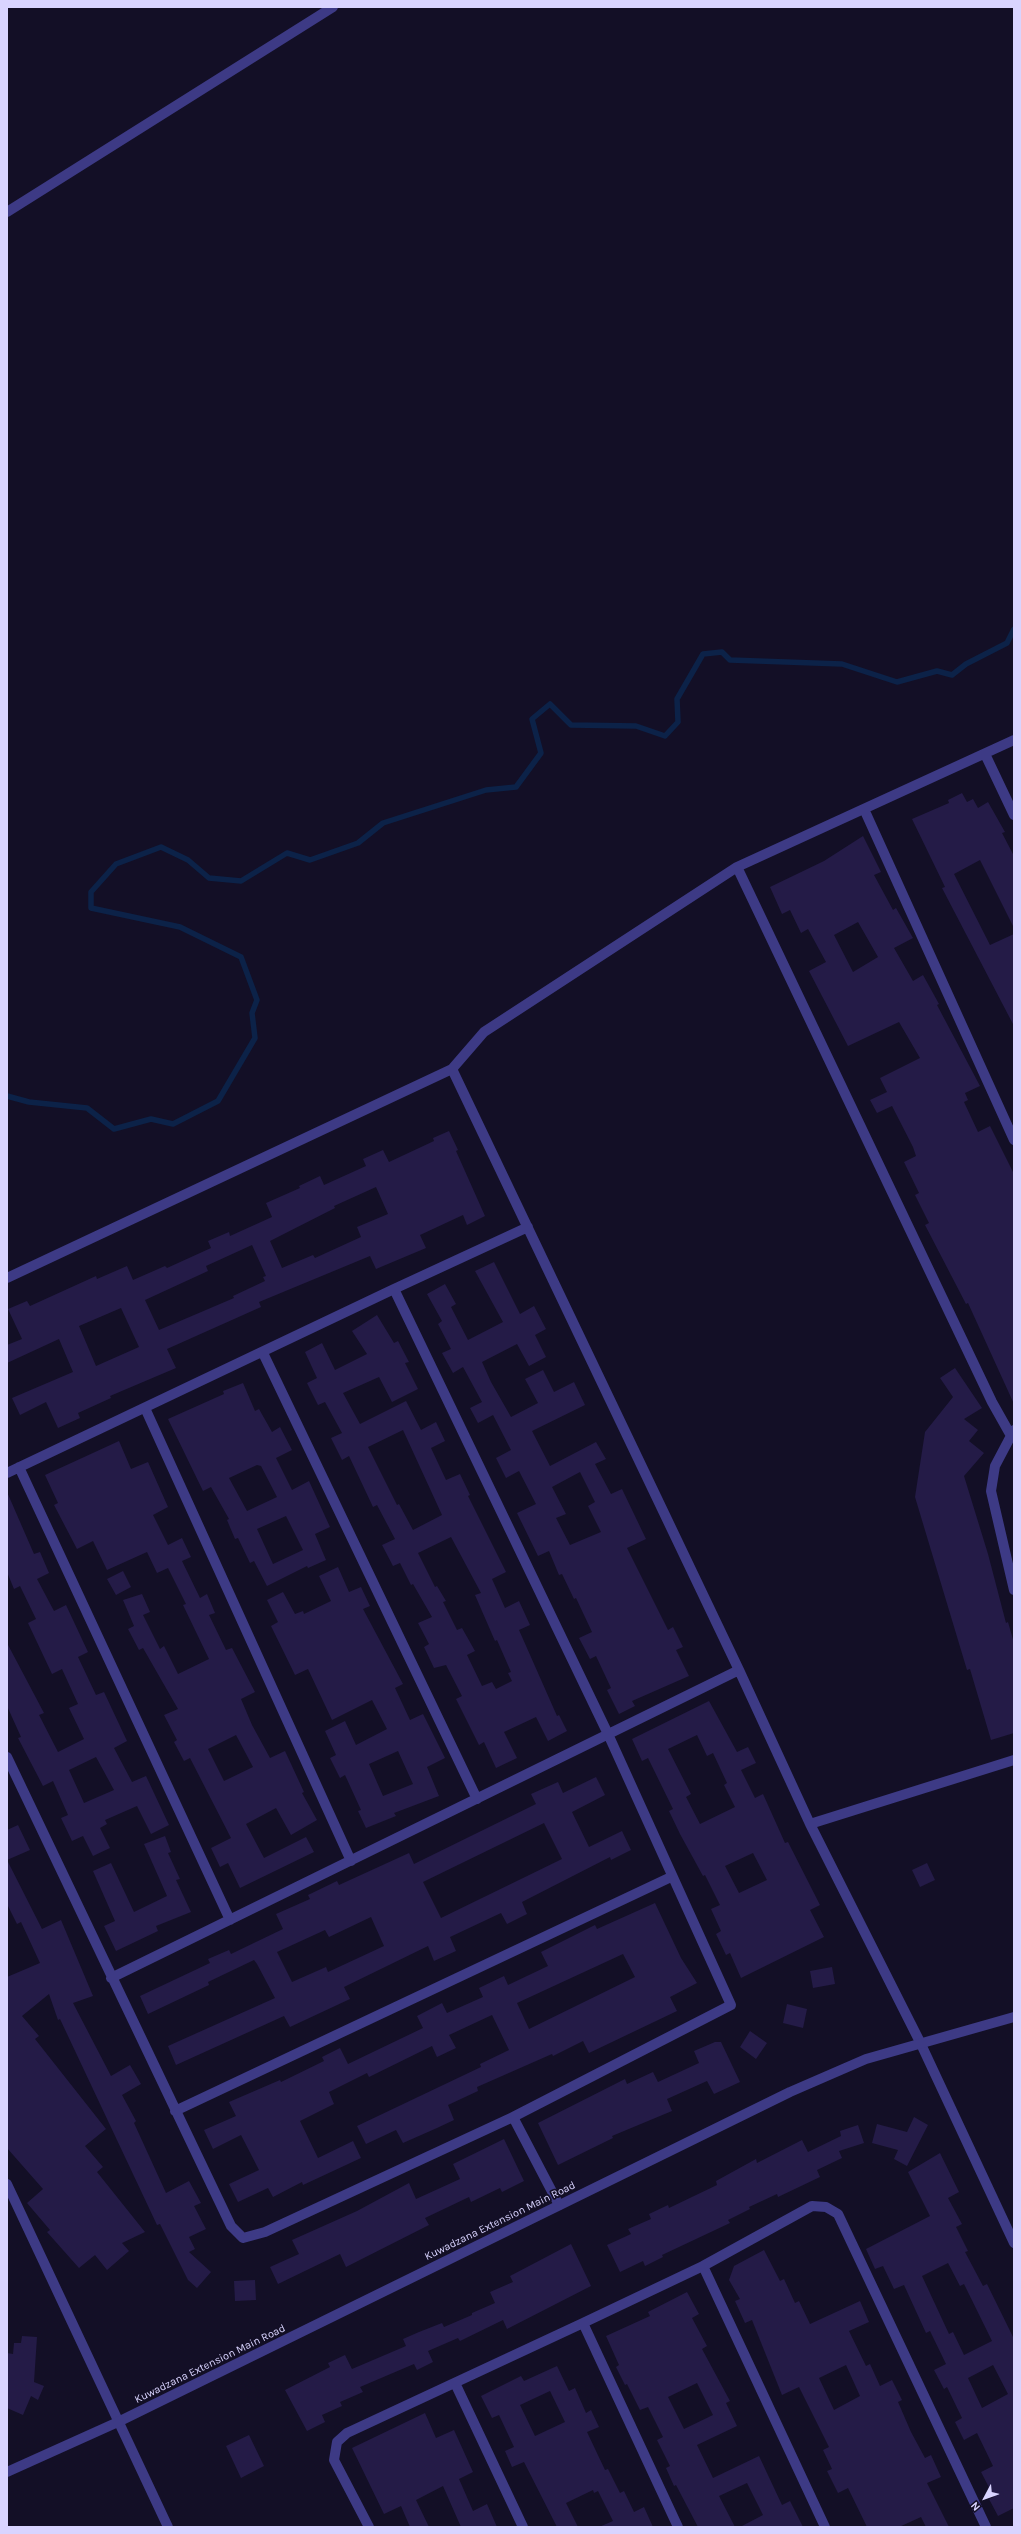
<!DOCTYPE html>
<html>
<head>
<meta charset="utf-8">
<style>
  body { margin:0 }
  #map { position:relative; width:1021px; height:2534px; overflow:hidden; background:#130f26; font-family:Karla,sans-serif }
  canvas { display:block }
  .frame { position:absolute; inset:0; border:8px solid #d9d4ff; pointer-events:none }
  .north { position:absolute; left:965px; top:2478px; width:40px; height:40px; -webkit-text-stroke:3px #130f26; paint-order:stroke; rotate:229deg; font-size:11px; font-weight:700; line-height:16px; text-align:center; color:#d9d4ff }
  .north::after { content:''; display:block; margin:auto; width:14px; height:18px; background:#d9d4ff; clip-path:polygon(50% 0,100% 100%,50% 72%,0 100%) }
</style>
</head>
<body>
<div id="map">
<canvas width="1021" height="2534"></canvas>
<div class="frame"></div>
<div class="north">N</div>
</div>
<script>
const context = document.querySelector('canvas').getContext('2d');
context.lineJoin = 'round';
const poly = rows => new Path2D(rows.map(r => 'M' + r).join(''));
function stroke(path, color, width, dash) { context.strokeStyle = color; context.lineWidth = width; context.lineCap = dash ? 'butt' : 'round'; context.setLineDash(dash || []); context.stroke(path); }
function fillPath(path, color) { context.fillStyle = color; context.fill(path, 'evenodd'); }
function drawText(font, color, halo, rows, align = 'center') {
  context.font = font + ' Karla,sans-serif'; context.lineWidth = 3.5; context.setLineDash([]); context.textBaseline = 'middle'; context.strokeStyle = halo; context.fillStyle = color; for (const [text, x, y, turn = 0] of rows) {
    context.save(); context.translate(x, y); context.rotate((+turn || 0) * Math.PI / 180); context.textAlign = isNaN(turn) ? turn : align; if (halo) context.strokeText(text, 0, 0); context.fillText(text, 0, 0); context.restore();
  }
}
const stream = poly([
  [7,1096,29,1102,87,1108,114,1129,151,1119,173,1124,218,1101,255,1038,252,1013,257,1000,241,957,180,927,91,908,91,892,116,864,161,847,188,860,209,878,241,881,287,853,310,860,358,843,383,823,486,790,516,787,541,753,532,719,550,704,571,725,636,726,665,736,678,722,677,699,703,654,722,652,730,660,842,664,897,682,937,671,952,675,966,664,1007,643,1014,629]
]);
const building = poly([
  [962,793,967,802,973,799,978,808,988,802,1005,832,1002,833,1014,856,1014,928,980,860,954,874,990,945,1014,934,1014,1026,942,888,945,887,912,819,949,803,948,800],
  [863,836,881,872,874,875,893,910,896,908,913,938,894,948,913,981,923,975,939,1004,937,1005,980,1086,965,1093,968,1100,964,1102,978,1132,990,1126,1014,1174,1014,1404,968,1303,966,1304,925,1225,929,1223,915,1195,919,1193,904,1162,916,1156,913,1147,892,1106,877,1113,870,1100,887,1092,880,1078,920,1058,899,1022,848,1046,809,971,826,962,808,929,801,933,790,910,782,914,770,887,824,861],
  [858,922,878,957,853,972,834,935],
  [449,1131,458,1150,456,1151,485,1216,467,1225,463,1215,420,1235,426,1248,376,1269,370,1256,259,1302,261,1307,167,1349,176,1368,110,1396,111,1398,78,1413,80,1418,58,1428,46,1402,20,1415,12,1398,73,1372,59,1339,7,1363,7,1345,22,1339,8,1309,27,1301,30,1306,96,1276,97,1279,127,1266,133,1280,165,1266,167,1268,211,1248,208,1241,229,1232,230,1236,272,1217,266,1203,300,1188,299,1186,320,1176,324,1185,366,1166,363,1159,383,1150,389,1162,434,1141,433,1138],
  [376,1187,388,1214,357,1227,361,1237,315,1258,313,1255,282,1268,270,1241,335,1208,334,1206],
  [252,1245,266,1276,263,1277,265,1281,233,1296,234,1298,159,1330,145,1300,208,1271,206,1266],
  [121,1308,139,1347,96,1366,79,1326],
  [494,1262,520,1314,534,1306,546,1329,535,1335,546,1357,529,1366,517,1344,482,1362,491,1382,511,1417,538,1403,525,1379,543,1370,554,1392,574,1382,585,1405,532,1431,550,1466,596,1442,606,1459,595,1464,611,1494,622,1489,646,1539,627,1548,668,1630,673,1627,683,1647,676,1650,689,1676,632,1701,635,1706,619,1714,607,1690,611,1688,596,1656,590,1659,579,1638,592,1632,576,1598,574,1599,562,1574,559,1575,549,1551,538,1556,517,1513,536,1504,519,1471,506,1478,496,1458,511,1450,493,1415,478,1423,470,1408,482,1402,463,1367,453,1373,442,1353,451,1349,438,1324,442,1321,427,1294,445,1284,456,1304,451,1307,468,1340,503,1322,475,1271],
  [580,1472,595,1502,588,1506,601,1532,570,1545,556,1518,566,1514,552,1487],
  [377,1315,394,1343,398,1341,409,1362,405,1363,418,1389,392,1402,379,1377,343,1393,360,1424,406,1401,421,1430,436,1422,445,1441,431,1448,446,1480,460,1474,470,1495,468,1496,506,1572,492,1579,505,1608,519,1601,530,1625,519,1630,557,1716,559,1715,567,1731,548,1741,536,1717,504,1732,517,1758,496,1768,484,1742,479,1745,456,1699,462,1696,446,1665,434,1668,424,1647,429,1644,418,1623,432,1617,413,1584,411,1585,400,1563,393,1566,382,1545,395,1539,377,1505,373,1507,349,1456,342,1460,331,1438,342,1433,325,1402,318,1405,307,1383,317,1378,305,1352,322,1343,335,1370,367,1354,352,1331],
  [403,1430,442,1515,413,1530,399,1504,397,1505,368,1447],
  [451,1537,481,1593,475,1595,495,1641,497,1640,511,1672,508,1673,512,1681,496,1689,492,1682,482,1686,467,1655,475,1651,462,1628,457,1630,443,1602,446,1601,437,1586,435,1587,418,1553],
  [955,1368,982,1408,964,1419,978,1430,969,1441,984,1453,964,1476,988,1554,1006,1623,1008,1622,1014,1643,1014,1733,991,1740,970,1669,967,1670,915,1497,925,1432,953,1397,940,1378],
  [243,1383,255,1411,259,1409,272,1432,280,1427,292,1450,276,1458,292,1490,309,1481,330,1527,315,1534,326,1560,308,1568,307,1566,267,1586,254,1561,250,1563,238,1538,235,1539,227,1520,229,1519,211,1487,203,1491,168,1419,224,1394,223,1391],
  [257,1465,261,1466,277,1497,247,1511,229,1478],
  [286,1516,303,1550,273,1564,257,1529],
  [119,1441,131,1469,148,1462,168,1507,153,1515,168,1545,182,1538,191,1557,182,1561,200,1598,207,1594,215,1613,209,1615,226,1650,232,1648,255,1692,241,1699,252,1725,270,1758,285,1751,304,1792,302,1793,317,1820,291,1835,276,1808,246,1824,264,1858,306,1837,314,1852,240,1888,228,1863,220,1867,211,1848,231,1838,190,1758,184,1761,174,1742,177,1740,164,1715,178,1709,143,1648,139,1650,128,1629,134,1626,123,1600,142,1594,150,1612,143,1615,160,1649,164,1646,178,1674,209,1659,183,1605,186,1604,168,1568,157,1573,147,1552,107,1570,93,1541,77,1549,54,1505,58,1503,45,1475],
  [236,1735,253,1767,224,1781,208,1749],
  [7,1492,34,1554,40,1552,49,1573,37,1579,54,1611,66,1605,88,1652,78,1657,96,1695,104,1692,127,1741,114,1748,132,1782,146,1776,169,1825,151,1834,137,1806,105,1820,107,1824,100,1828,110,1848,93,1856,83,1836,72,1841,61,1818,68,1815,53,1781,43,1786,18,1738,21,1737,7,1706,7,1643,44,1713,39,1715,58,1752,84,1739,69,1708,78,1704,62,1669,52,1674,28,1623,36,1619,20,1586,14,1589,7,1572],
  [96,1757,114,1790,84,1803,69,1770],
  [338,1567,349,1592,361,1587,370,1606,363,1609,403,1684,395,1688,410,1720,423,1714,445,1758,427,1767,439,1796,394,1813,396,1816,366,1828,358,1811,361,1810,345,1775,340,1778,330,1758,336,1755,325,1731,345,1721,356,1745,387,1729,372,1700,332,1720,308,1669,295,1675,271,1626,278,1622,267,1600,283,1592,295,1614,303,1611,304,1614,331,1601,319,1576],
  [398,1751,413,1784,383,1796,369,1764],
  [123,1571,131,1587,116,1595,107,1579],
  [709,1701,737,1752,748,1747,756,1763,741,1770,755,1798,763,1794,785,1843,788,1842,820,1905,810,1910,824,1937,741,1978,730,1953,726,1955,716,1934,721,1931,711,1909,720,1905,705,1875,703,1876,680,1834,669,1811,673,1809,648,1758,642,1761,632,1739],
  [697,1735,707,1756,713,1753,727,1783,724,1785,735,1807,700,1824,686,1797,691,1794,668,1749],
  [753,1853,767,1880,739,1893,725,1866],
  [596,1777,605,1795,572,1812,589,1847,622,1831,631,1850,611,1860,610,1857,522,1902,527,1914,507,1924,501,1913,450,1937,456,1951,434,1961,428,1946,344,1987,350,1999,290,2027,284,2016,176,2065,168,2046,275,1998,257,1964,254,1960,208,1982,209,1985,148,2014,140,1996,210,1963,208,1959,229,1950,231,1954,283,1929,276,1914,310,1899,308,1895,337,1881,339,1885,409,1853,414,1864,536,1804,531,1794,558,1782,563,1793],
  [544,1823,562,1859,441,1918,423,1882],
  [371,1917,384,1946,328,1972,326,1967,292,1982,277,1952,325,1930,329,1937],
  [18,1825,30,1850,7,1860,42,1929,61,1920,93,1996,73,2003,111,2076,130,2065,141,2084,122,2095,136,2121,134,2123,166,2193,189,2181,201,2203,194,2206,206,2229,189,2237,195,2249,189,2252,211,2272,197,2288,188,2280,160,2224,157,2225,60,2019,58,2020,49,1994,22,2016,39,2036,35,2039,106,2129,85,2146,103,2167,97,2172,145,2232,122,2243,129,2251,107,2270,95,2255,79,2268,47,2232,50,2230,27,2203,43,2189,7,2148,7,1977,40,1963,21,1922,17,1924,7,1904,7,1830],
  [165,1836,171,1852,168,1853,180,1879,176,1880,191,1912,156,1926,158,1931,116,1951,104,1926,115,1921,93,1871,111,1863,134,1912,167,1896,144,1844],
  [927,1863,935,1880,920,1887,912,1870],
  [655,1903,681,1958,697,1983,670,1997,677,2011,589,2053,583,2041,553,2056,552,2054,477,2087,478,2091,448,2105,454,2120,437,2128,403,2143,396,2130,366,2144,357,2126,481,2067,480,2064,509,2050,492,2015,449,2035,456,2048,437,2057,432,2046,369,2077,367,2073,329,2092,334,2104,300,2121,318,2158,353,2141,361,2158,303,2185,302,2182,273,2197,268,2188,238,2202,229,2184,259,2170,241,2135,213,2149,204,2130,236,2116,229,2102,280,2080,281,2082,324,2061,322,2057,340,2048,348,2064,423,2028,417,2016,442,2003,447,2013,483,1997,479,1988,504,1976,508,1985,548,1966,541,1952,595,1925,597,1929],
  [623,1954,635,1977,529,2029,517,2003],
  [832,1967,835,1984,813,1988,810,1971],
  [787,2004,807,2009,803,2028,783,2023],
  [750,2031,767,2043,756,2059,740,2047],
  [715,2042,721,2042,740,2082,714,2094,707,2081,667,2099,672,2111,612,2136,613,2138,558,2165,538,2123,625,2079,627,2084,653,2072,658,2082,699,2063,694,2051],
  [914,2117,928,2125,907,2166,894,2159,898,2150,872,2143,877,2124,907,2132],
  [858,2125,864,2143,839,2151,842,2158,817,2170,820,2177,778,2197,777,2194,749,2207,750,2209,728,2220,730,2223,662,2255,663,2257,645,2266,643,2261,620,2272,607,2245,631,2234,628,2229,651,2219,649,2214,668,2205,669,2208,717,2185,716,2181,756,2159,757,2163,802,2140,808,2152,841,2136,840,2131],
  [504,2139,524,2181,502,2192,500,2188,471,2202,469,2197,425,2218,429,2225,346,2267,340,2254,278,2284,270,2267,299,2254,292,2240,357,2211,409,2183,416,2199,460,2179,453,2164],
  [940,2153,959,2192,948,2198,962,2224,956,2227,968,2251,965,2252,983,2286,987,2284,1014,2339,1014,2508,998,2516,989,2499,994,2497,981,2472,993,2466,977,2433,964,2440,955,2422,962,2418,947,2387,944,2389,934,2370,946,2364,930,2331,926,2333,904,2285,894,2289,883,2266,875,2269,866,2249,930,2216,908,2172],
  [948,2263,960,2286,964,2284,992,2341,964,2355,953,2332,949,2334,922,2276],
  [993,2365,1008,2394,982,2408,968,2378],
  [571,2244,591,2286,507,2329,503,2320,460,2341,458,2338,428,2351,433,2362,417,2370,414,2364,360,2387,363,2392,340,2402,342,2406,322,2415,325,2422,307,2431,285,2390,330,2367,328,2363,345,2355,352,2369,406,2346,403,2339,419,2332,442,2323,444,2327,472,2315,472,2313,495,2303,490,2292,513,2282,510,2276],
  [764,2250,780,2281,784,2279,795,2303,799,2301,810,2324,860,2301,869,2322,849,2331,866,2366,870,2364,880,2386,892,2380,902,2400,898,2402,911,2432,925,2458,931,2455,941,2477,927,2483,949,2527,926,2527,921,2517,899,2527,867,2527,848,2488,838,2493,827,2471,832,2469,823,2450,829,2447,799,2387,782,2395,752,2320,745,2323,735,2301,740,2299,729,2280,734,2266],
  [846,2365,860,2396,834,2410,819,2378],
  [255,2280,256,2300,235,2301,234,2281],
  [687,2292,699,2314,692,2318,707,2346,702,2349,730,2401,726,2403,737,2426,697,2445,713,2478,759,2456,782,2505,790,2501,803,2527,740,2527,763,2515,747,2483,719,2496,735,2527,698,2527,676,2485,674,2486,666,2468,670,2466,657,2440,663,2437,648,2407,640,2410,627,2384,625,2385,616,2367,619,2365,606,2336,650,2316,648,2312],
  [697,2383,713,2415,684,2429,668,2397],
  [22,2336,37,2337,34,2382,44,2386,38,2400,31,2396,23,2415,7,2408,7,2353,13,2354,14,2343,21,2343],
  [557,2366,569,2391,575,2388,586,2413,591,2410,599,2427,587,2432,605,2470,608,2469,620,2493,624,2491,634,2512,644,2507,653,2527,599,2527,613,2521,598,2491,594,2493,593,2490,566,2503,578,2527,557,2527,524,2462,512,2467,505,2451,514,2447,499,2415,492,2418,481,2396,521,2376,524,2381],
  [550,2391,565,2422,535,2436,520,2405],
  [425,2413,436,2438,454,2430,473,2472,459,2479,473,2511,487,2504,497,2527,461,2527,443,2486,416,2500,429,2527,410,2527,401,2506,384,2514,352,2448],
  [249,2435,264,2466,241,2478,226,2446]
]);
const minor = poly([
  [7,212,333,7],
  [985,754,1014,815],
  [864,809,1014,1140],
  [737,867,992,1402,1010,1434],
  [452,1069,484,1032,737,867,1014,740],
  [7,1278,452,1069,739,1670,810,1824,920,2042,1014,2243],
  [394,1289,528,1227],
  [263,1353,477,1799],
  [145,1408,351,1861],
  [1014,1430,995,1466,991,1491,1014,1590],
  [19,1467,230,1920],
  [7,1473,394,1289,608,1734,731,2005,513,2117,265,2232,243,2238,231,2226,7,1757],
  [810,1824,1014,1760],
  [111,1978,739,1670],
  [175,2111,671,1877],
  [513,2117,559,2205],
  [7,2184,168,2527],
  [703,2266,825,2527],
  [583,2323,703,2266,812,2206,826,2207,838,2214,986,2527],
  [455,2383,523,2527],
  [369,2527,334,2460,337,2442,347,2433,583,2323,678,2527]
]);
const tertiary = poly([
  [7,2472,118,2422,790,2092,866,2059,1014,2017]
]);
const streetNames = [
  ["Kuwadzana Extension Main Road",500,2221,-26],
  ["Kuwadzana Extension Main Road",210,2364,-26]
];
stroke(stream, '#0c2248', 5.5);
fillPath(building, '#241b47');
stroke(minor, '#3d3a85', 10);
stroke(tertiary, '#3d3a85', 10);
drawText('11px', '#d9d4ff', '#130f26', streetNames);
</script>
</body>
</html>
